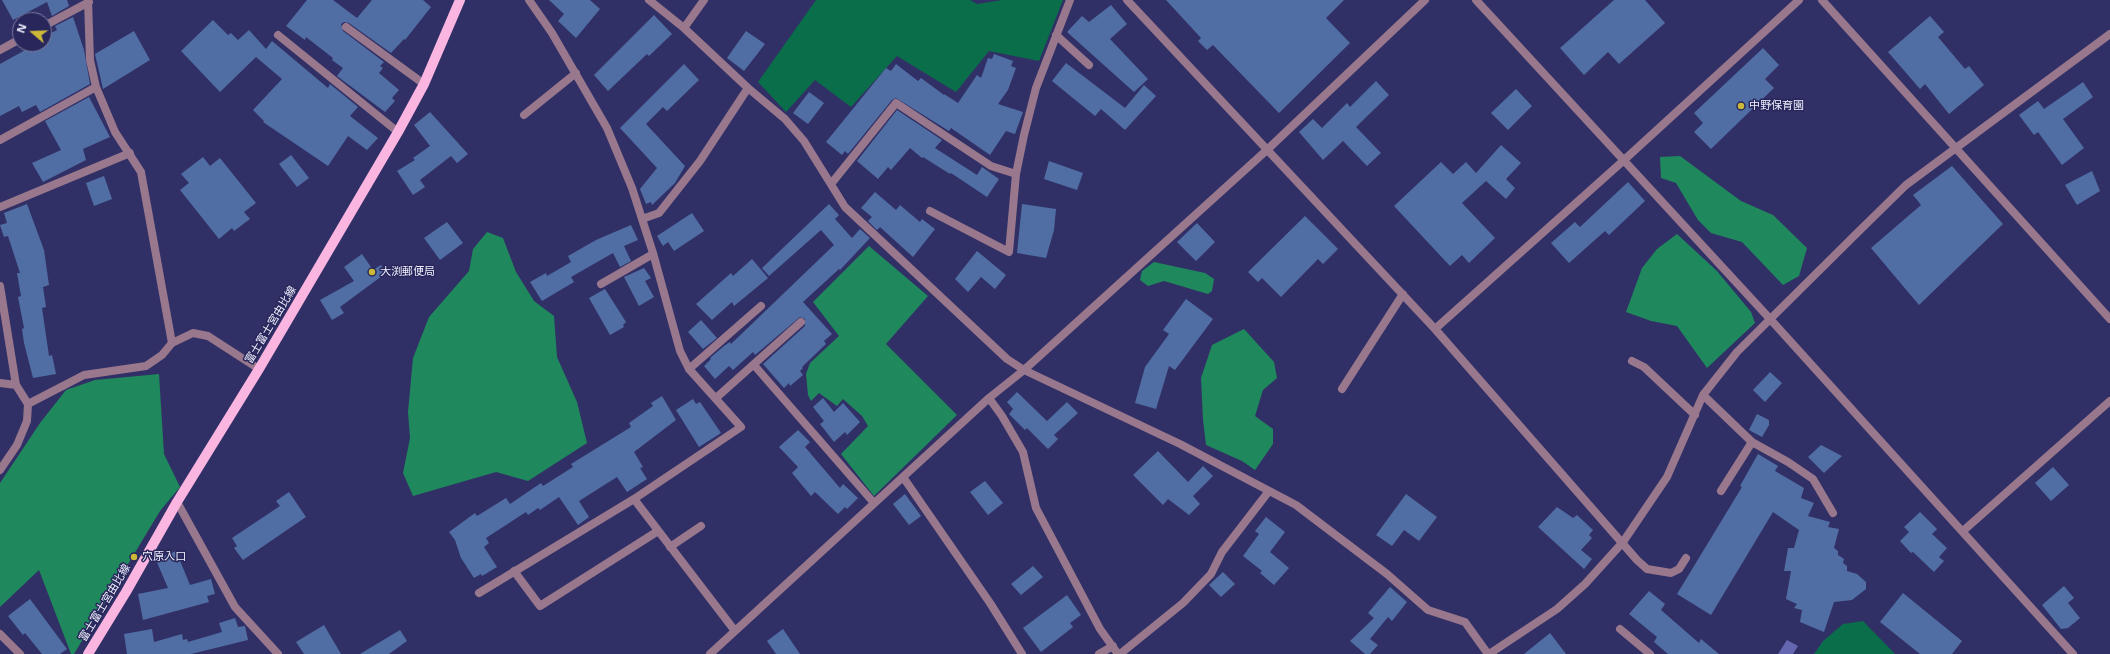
<!DOCTYPE html>
<html>
<head>
<meta charset="utf-8">
<style>
  body { margin:0 }
  #map { position:relative; width:2110px; height:654px; overflow:hidden; background:#313066; font-family:"Noto Sans",sans-serif }
  canvas { display:block }
  .north { position:absolute; left:12px; top:12px; width:40px; height:40px; box-sizing:border-box; background:#28265b; border:1px solid #78779c; border-radius:50%; rotate:289deg; font-size:11px; font-weight:700; line-height:16px; text-align:center; color:#eff1fe }
  .north::after { content:''; display:block; margin:auto; width:14px; height:18px; background:#ccb939; clip-path:polygon(50% 0,100% 100%,50% 72%,0 100%) }
</style>
</head>
<body>
<div id="map">
<canvas width="2110" height="654"></canvas>
<div class="north">N</div>
</div>
<script>
const context = document.querySelector('canvas').getContext('2d');
context.lineJoin = 'round';
function fillPath(path, color) { context.fillStyle = color; context.fill(path, 'evenodd'); }
const poly = rows => new Path2D(rows.map(r => 'M' + r).join(''));
function stroke(path, color, width, dash) { context.strokeStyle = color; context.lineWidth = width; context.lineCap = dash ? 'butt' : 'round'; context.setLineDash(dash || []); context.stroke(path); }
function drawText(font, color, halo, rows, align = 'center') {
  context.font = font + ' "Noto Sans","Noto Sans JP",sans-serif'; context.lineWidth = 3; context.setLineDash([]); context.textBaseline = 'middle'; context.strokeStyle = halo; context.fillStyle = color; for (const [text, x, y, turn = 0] of rows) {
    context.save(); context.translate(x, y); context.rotate((+turn || 0) * Math.PI / 180); context.textAlign = isNaN(turn) ? turn : align; if (halo) context.strokeText(text, 0, 0); context.fillText(text, 0, 0); context.restore();
  }
}
const green = poly([
  [816,0,970,0,977,4,1002,0,1063,0,1039,61,989,51,956,92,897,56,851,107,815,80,786,112,758,82],
  [1863,621,1895,654,1814,654,1823,641,1843,624]
]);
const forest = poly([
  [1680,156,1741,201,1773,215,1807,248,1799,276,1783,285,1742,242,1711,233,1698,220,1676,183,1661,178,1660,157],
  [487,232,503,238,516,272,534,301,554,316,557,357,577,402,587,443,528,481,496,472,413,496,403,473,410,438,408,412,413,358,429,317,469,271,473,249],
  [1677,234,1717,271,1751,312,1755,323,1707,368,1677,326,1651,321,1626,312,1642,268,1657,249],
  [869,246,928,296,886,344,957,415,874,496,841,454,868,426,862,416,843,399,837,406,819,393,811,401,808,395,806,374,810,363,839,336,813,302],
  [1154,262,1205,273,1214,279,1212,291,1208,294,1164,281,1148,286,1140,280,1142,271],
  [1244,329,1274,362,1277,378,1263,390,1255,416,1273,429,1273,444,1255,470,1242,461,1206,445,1203,420,1201,378,1212,345],
  [159,374,164,454,180,487,160,511,74,654,71,654,39,570,0,607,0,483,40,423,66,390,95,380]
]);
const water = poly([
  [1787,640,1798,646,1793,654,1778,654]
]);
const building = poly([
  [2,0,67,0,69,6,52,16,47,2,13,20],
  [307,0,333,0,357,18,372,0,423,0,431,7,405,40,404,39,391,53,349,23,344,22,341,24,343,31,384,62,380,66,383,68,379,73,399,90,392,98,395,101,385,112,337,76,343,68,332,60,333,58,306,37,305,40,286,26],
  [549,0,590,0,600,9,576,38,558,21,564,14],
  [1166,0,1344,0,1326,18,1350,43,1279,113,1213,45,1207,50,1198,41,1201,38],
  [1614,0,1645,0,1665,23,1619,64,1608,52,1584,75,1560,48],
  [1111,5,1127,24,1110,39,1148,79,1134,92,1067,32,1082,16,1089,22],
  [654,15,672,34,649,56,647,54,608,91,594,75],
  [1930,16,1944,32,1938,37,1965,69,1969,66,1984,85,1949,114,1925,84,1920,89,1888,52],
  [73,17,84,50,90,84,40,112,36,105,22,112,19,106,0,116,0,64,36,44,44,44,44,37,57,30,55,26],
  [213,20,228,35,231,33,238,40,249,30,266,49,272,41,328,88,330,84,358,107,350,116,378,138,367,150,348,136,328,166,263,122,264,121,253,110,282,79,256,57,220,92,181,51],
  [134,31,150,60,103,89,95,54],
  [746,31,765,44,744,71,727,58],
  [1763,48,1779,65,1765,79,1774,88,1711,149,1694,132,1703,123,1694,113],
  [994,54,1013,61,1011,66,1016,68,1008,90,998,104,1023,112,1015,134,1006,131,990,155,951,128,949,131,896,98,892,100,848,154,845,151,842,155,826,142,886,68,891,71,896,64,918,81,921,78,944,95,944,94,958,103,977,75,981,78,988,58,992,59],
  [1066,63,1125,108,1144,85,1156,96,1125,130,1101,109,1095,116,1052,81],
  [684,64,699,80,667,111,663,107,646,124,685,166,675,183,652,205,651,202,646,204,640,189,657,168,620,128],
  [1376,81,1389,95,1356,127,1381,153,1367,166,1343,141,1323,160,1299,132,1313,119,1322,128,1347,103,1350,107],
  [2083,82,2093,97,2063,119,2084,148,2062,165,2038,132,2034,135,2019,115,2038,101,2044,109],
  [1516,89,1532,106,1508,130,1491,113],
  [809,92,824,103,808,124,793,113],
  [89,97,110,137,83,149,86,160,43,182,32,163,61,150,45,121],
  [897,110,942,140,935,148,977,175,982,167,999,179,987,197,951,173,950,174,923,157,922,158,910,148,891,170,888,167,878,179,857,161],
  [430,112,468,154,457,163,451,156,420,180,425,187,413,195,397,171,415,160,413,158,430,146,414,125],
  [1501,145,1521,163,1506,179,1515,188,1506,199,1486,181,1462,203,1495,238,1469,263,1462,255,1450,266,1394,206,1441,162,1453,174,1466,162,1476,173],
  [291,155,309,178,297,187,279,164],
  [203,157,210,166,220,158,256,203,244,212,250,219,234,231,232,228,219,239,180,190,189,183,181,174],
  [1049,161,1083,173,1077,190,1044,179],
  [1952,166,2003,224,1919,305,1871,248,1921,205,1913,195],
  [2092,171,2100,191,2077,205,2065,185],
  [104,176,112,199,94,206,86,183],
  [1628,182,1645,201,1609,235,1605,231,1569,263,1551,243,1575,222,1580,227],
  [875,192,896,210,900,205,920,222,922,219,935,229,913,257,880,227,877,230,868,221,872,217,861,208],
  [27,204,44,250,49,285,43,287,46,307,42,308,49,356,52,355,56,374,33,378,24,343,22,329,24,328,18,297,21,296,17,273,20,273,8,236,4,237,0,225,7,223,4,213],
  [829,204,839,215,835,219,852,238,860,229,870,238,840,270,839,269,803,302,832,334,824,341,826,344,802,367,803,368,800,371,803,375,790,386,789,383,784,388,763,364,805,326,805,319,800,317,755,355,753,352,733,370,729,366,715,379,704,366,711,359,710,358,724,346,730,342,731,344,834,245,821,230,769,276,762,268],
  [1022,204,1056,209,1054,230,1046,258,1017,253],
  [692,213,704,231,674,251,668,242,663,246,657,236],
  [1305,216,1338,249,1323,264,1318,259,1281,297,1262,278,1258,282,1248,272],
  [447,222,463,243,440,260,424,238],
  [1197,223,1215,242,1196,261,1177,242],
  [631,225,638,240,624,246,631,261,620,267,613,253,571,277,574,282,542,301,530,282,546,273,547,276,571,262,568,256,596,240],
  [977,251,1006,275,995,289,981,277,968,292,955,279],
  [362,254,373,270,381,265,386,273,340,307,344,313,332,320,320,300,354,281,344,267],
  [752,259,768,278,734,306,732,302,712,320,696,304,731,273,733,276],
  [644,268,651,278,645,281,654,297,639,306,624,277],
  [605,289,626,322,623,325,624,327,610,335,589,298],
  [1186,299,1213,319,1175,370,1169,366,1156,409,1135,403,1145,367,1169,334,1163,330],
  [701,320,717,338,703,349,688,332],
  [1770,372,1782,383,1765,402,1753,390],
  [1017,392,1047,421,1067,402,1078,413,1054,435,1058,439,1048,449,1027,428,1025,430,1009,414,1013,409,1007,402],
  [662,396,676,420,634,452,643,467,640,468,647,479,627,492,617,477,579,501,589,517,578,525,559,497,540,510,538,508,528,515,526,512,486,538,489,543,484,547,497,567,482,576,481,574,474,578,461,558,455,540,449,532,475,513,477,516,506,498,510,504,541,483,543,486,573,467,571,464,631,427,629,423,653,406,651,403],
  [823,398,834,412,843,403,860,422,847,435,845,432,834,442,820,424,824,421,813,407],
  [693,399,696,404,700,402,721,433,699,447,676,410],
  [1757,414,1769,420,1769,425,1762,437,1749,430],
  [798,430,810,442,805,447,840,488,843,484,858,498,847,509,845,507,838,514,815,492,811,496,792,473,798,467,779,447],
  [1821,445,1842,456,1824,473,1808,457],
  [1158,451,1188,482,1203,466,1213,476,1193,496,1200,504,1189,515,1168,499,1163,505,1133,475],
  [1758,454,1778,466,1775,471,1804,488,1801,498,1814,503,1808,516,1830,522,1828,527,1839,529,1834,548,1838,551,1838,555,1844,559,1843,563,1847,566,1847,571,1857,574,1866,582,1866,589,1852,600,1834,602,1824,632,1800,622,1802,610,1794,608,1797,604,1786,599,1791,571,1784,571,1788,548,1794,548,1799,530,1773,512,1711,615,1677,594,1742,487,1740,486],
  [2053,467,2069,485,2051,501,2035,483],
  [985,481,1003,503,988,515,970,492],
  [289,492,306,517,243,560,234,548,237,546,232,538,280,506,276,501],
  [905,494,921,516,909,525,893,504],
  [1406,494,1437,517,1419,541,1404,530,1392,546,1376,535],
  [1557,507,1573,518,1577,515,1593,530,1589,535,1592,538,1581,550,1592,559,1584,569,1538,527],
  [1920,512,1937,529,1932,534,1947,548,1939,557,1944,561,1934,572,1913,552,1911,553,1900,541,1909,532,1904,527],
  [1266,517,1285,532,1270,552,1289,568,1274,585,1260,573,1262,571,1243,556,1259,534,1255,531],
  [176,551,190,585,211,579,215,594,207,596,209,602,143,620,138,594,168,588,156,560],
  [1033,566,1043,577,1021,595,1011,584],
  [1223,572,1235,584,1221,597,1209,585],
  [2064,586,2074,598,2068,603,2080,618,2068,628,2061,629,2042,605],
  [1390,587,1407,602,1392,621,1388,617,1370,639,1378,645,1370,654,1365,654,1350,641,1374,618,1368,613],
  [1649,591,1665,604,1661,610,1699,643,1701,639,1719,654,1668,654,1654,642,1657,637,1629,614],
  [1903,593,1962,641,1952,654,1920,654,1880,622],
  [1067,595,1081,615,1070,623,1073,627,1041,652,1023,628],
  [30,599,67,649,60,654,42,654,25,633,23,635,8,616],
  [235,618,238,627,245,626,248,640,191,654,127,654,124,634,152,629,154,642,182,634,183,640,187,639,188,642,222,632,219,623],
  [324,625,341,654,304,654,296,642],
  [783,629,800,654,776,654,767,641],
  [400,630,407,641,389,654,360,654],
  [1550,633,1566,654,1524,654]
]);
const street = poly([
  [88,0,90,60,96,87,115,132,141,172,172,343],
  [649,0,684,28,748,88,785,119,804,141,845,207,1007,359,1024,370,1180,444,1296,505,1387,574,1428,610,1465,622,1488,654],
  [1127,0,1435,329,1637,560,1647,569,1671,573,1679,569,1686,558],
  [1476,0,1771,320,2073,654],
  [1822,0,2110,319],
  [44,26,89,2],
  [346,27,424,84],
  [684,28,704,0],
  [278,35,398,132],
  [1056,35,1089,65],
  [0,50,20,39],
  [524,115,576,73],
  [0,140,96,87],
  [831,184,896,103,991,166,1016,174],
  [0,207,130,153],
  [930,211,1009,252,1016,174,1024,135,1036,88,1070,0],
  [642,219,659,213,700,161,748,88],
  [601,284,653,254],
  [0,286,16,385,28,404,27,421,17,445,0,470],
  [1435,329,1623,161,1799,0],
  [1632,361,1644,367,1695,415],
  [754,365,874,503],
  [689,369,761,306],
  [0,383,16,385],
  [1342,389,1403,294],
  [1703,395,1752,442,1788,462,1813,479,1833,513],
  [716,398,801,322],
  [989,398,1002,416,1023,452,1036,508,1100,629,1118,654],
  [28,404,84,375,146,366,162,355,172,343,193,333,208,336,259,369],
  [903,477,990,603,1022,654],
  [1721,491,1752,442],
  [634,499,735,631],
  [177,502,235,607,278,654],
  [1963,531,2110,401],
  [670,547,701,526],
  [514,571,540,606,658,531],
  [479,593,634,499,741,427,689,369,680,351,653,253,632,188,607,128,552,33,529,0],
  [1620,629,1650,654],
  [0,634,20,654],
  [710,654,989,398,1024,370,1268,149,1425,0],
  [1099,654,1113,646],
  [1120,654,1183,603,1211,574,1222,552,1269,491],
  [1489,654,1557,609,1585,584,1623,542,1667,477,1703,395,1737,352,1851,239,1906,185,2110,34]
]);
const primary = poly([
  [88,654,126,592,177,502,259,369,398,132,424,84,460,0]
]);
const markers = [
  [1741,106,4,"#ccb939"],
  [372,272,4,"#ccb939"],
  [134,557,4,"#ccb939"]
];
const poiNames = [
  ["中野保育園",1749,106],
  ["大渕郵便局",380,272],
  ["穴原入口",142,557]
];
const streetNames = [
  ["富士富士宮由比線",271,325,-59],
  ["富士富士宮由比線",105,603,-59]
];
fillPath(green, '#096e49');
fillPath(forest, '#1f885d');
fillPath(water, '#6566b0');
fillPath(building, '#506ea4');
stroke(street, '#99788d', 8);
stroke(primary, '#fab5e0', 10);
for (const [x, y, r, color] of markers) { const dot = new Path2D(); dot.arc(x, y, r, 0, 2 * Math.PI); context.fillStyle = color; context.fill(dot); stroke(dot, '#28265b', 1.5); }
drawText('11px', '#eff1fe', '#28265b', poiNames, 'left');
drawText('11px', '#eff1fe', '#28265b', streetNames);
</script>
</body>
</html>
